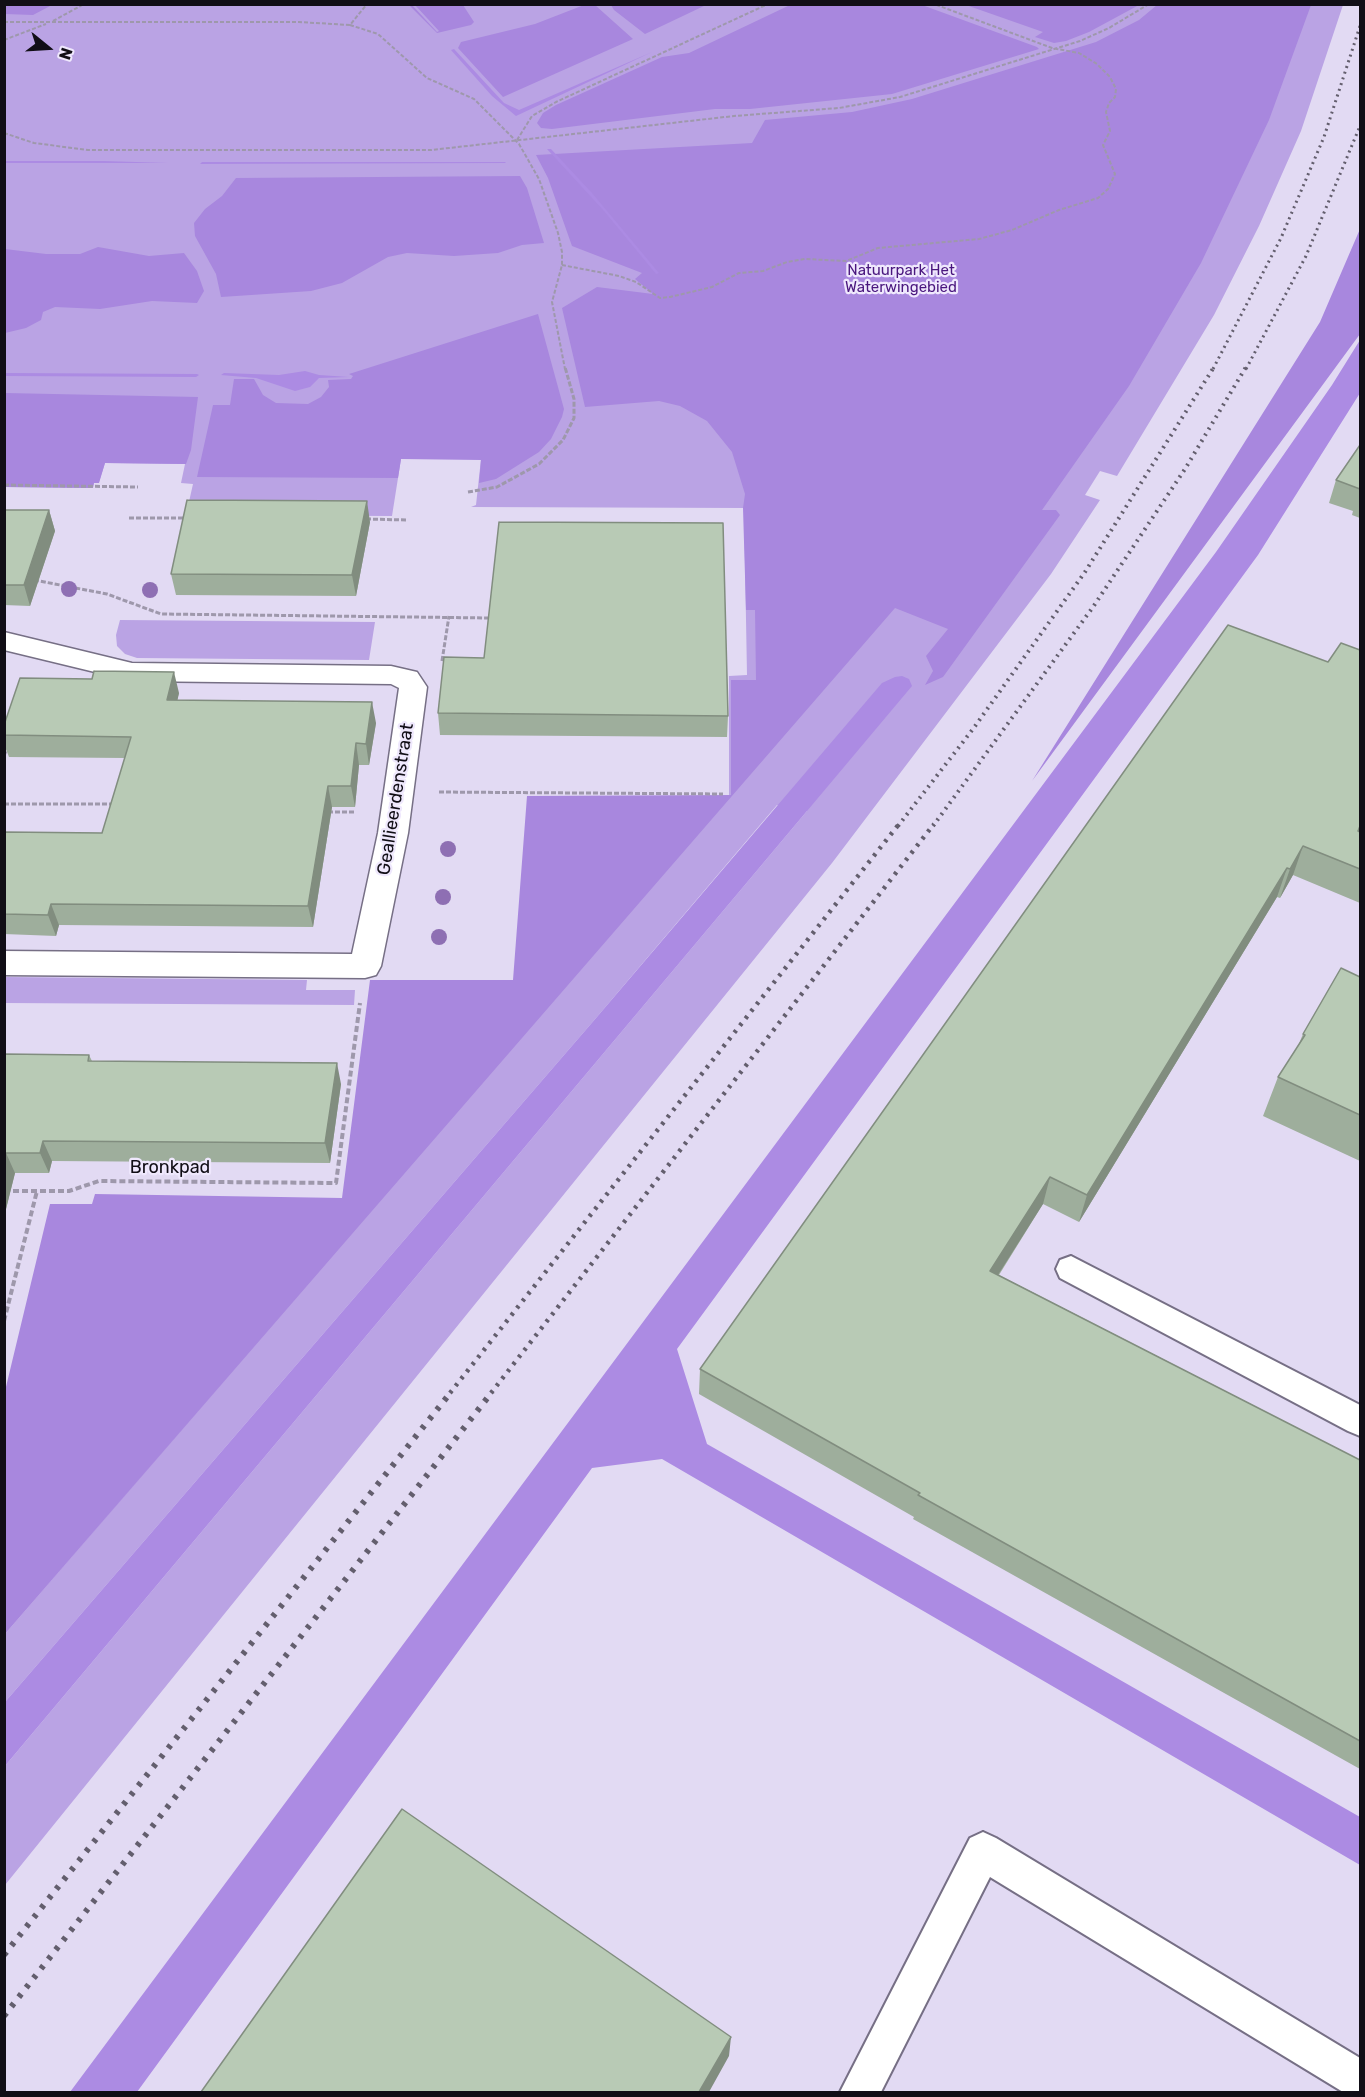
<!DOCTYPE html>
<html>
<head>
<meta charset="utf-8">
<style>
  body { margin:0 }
  #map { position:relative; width:1365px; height:2097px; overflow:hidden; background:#e2daf3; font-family:Rubik,sans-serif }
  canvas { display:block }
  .frame { position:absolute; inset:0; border:6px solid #110e16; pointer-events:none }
  .north { position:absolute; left:18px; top:18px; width:60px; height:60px; -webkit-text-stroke:4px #efe8fd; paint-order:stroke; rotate:108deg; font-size:16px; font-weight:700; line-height:24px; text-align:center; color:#110e16 }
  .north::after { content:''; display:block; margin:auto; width:21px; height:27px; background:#110e16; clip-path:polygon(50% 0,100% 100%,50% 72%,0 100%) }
</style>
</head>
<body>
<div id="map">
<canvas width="1365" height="2097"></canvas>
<div class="frame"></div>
<div class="north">N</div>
</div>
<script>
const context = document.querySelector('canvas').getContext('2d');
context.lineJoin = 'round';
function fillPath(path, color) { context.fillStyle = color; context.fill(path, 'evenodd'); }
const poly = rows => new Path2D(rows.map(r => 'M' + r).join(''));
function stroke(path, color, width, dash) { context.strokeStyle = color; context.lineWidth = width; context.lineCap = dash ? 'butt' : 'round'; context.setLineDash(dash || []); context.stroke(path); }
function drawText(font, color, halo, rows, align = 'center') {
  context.font = font + ' Rubik,sans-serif'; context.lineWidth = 4.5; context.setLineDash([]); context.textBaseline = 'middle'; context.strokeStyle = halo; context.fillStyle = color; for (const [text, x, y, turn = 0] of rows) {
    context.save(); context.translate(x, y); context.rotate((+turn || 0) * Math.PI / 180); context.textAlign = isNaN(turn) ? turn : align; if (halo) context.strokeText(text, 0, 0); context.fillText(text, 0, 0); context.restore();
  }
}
const green = poly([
  [5,5,1343,5,1301,131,1259,226,1214,315,1117,476,1100,471,1085,495,1100,500,1051,574,832,863,5,1885,5,1766,807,811,777,805,596,1018,5,1702,5,1634,729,795,729,676,747,675,744,508,471,507,476,505,481,459,401,459,392,516,186,515,193,484,181,483,185,464,105,463,99,482,94,483,92,488,5,487],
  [120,620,375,622,369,660,137,658,125,654,117,646,116,635],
  [5,977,307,980,306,990,355,990,354,1005,5,1003]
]);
const forest = poly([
  [5,4,52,4,52,5,33,15,5,14],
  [409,5,412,5,437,32,439,31,415,5,463,5,474,22,471,25,437,33],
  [584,5,595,5,633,39,503,97,458,48,461,42,535,24],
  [611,5,706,5,645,34,614,10],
  [790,5,922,5,1037,47,1039,49,892,94,750,109,715,109,552,129,541,128,537,123,543,113,556,105,662,57,689,53],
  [966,5,1139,5,1089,32,1066,41,1054,43,1035,37,1043,32],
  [1157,5,1311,5,1269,120,1201,263,1129,386,1042,510,1056,510,1060,515,943,677,925,685,933,671,926,656,948,629,895,608,5,1634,5,1391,50,1204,92,1204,95,1194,342,1198,370,980,513,980,527,796,731,795,731,680,756,680,755,610,746,610,743,508,745,494,732,452,707,421,680,406,659,401,585,407,562,308,597,287,653,294,635,279,642,273,572,246,548,178,536,155,752,143,765,120,852,112,912,99,1096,42,1139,20],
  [520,176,527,188,544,243,522,245,498,253,454,256,407,253,388,257,342,283,311,291,221,297,216,274,195,236,194,223,205,209,222,196,236,178],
  [1360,229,1360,334,1032,781,1320,322],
  [98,247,149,256,184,253,197,271,204,291,197,303,152,301,100,309,55,307,43,312,41,320,26,328,5,333,5,249,46,254,80,254],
  [538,314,564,409,562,417,551,439,539,452,496,479,479,483,481,460,401,459,398,478,197,477,213,405,230,405,234,379,254,379,263,395,276,403,308,404,321,397,329,387,328,380,351,379,353,376,349,374],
  [5,393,198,397,191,450,186,464,105,463,99,483,94,483,93,488,5,487]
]);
const water = poly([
  [454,49,504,103,519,110,652,52,516,116,492,96,451,50],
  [547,149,551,149,592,193,659,273,656,274,604,211],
  [5,161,104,161,168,163,5,163],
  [202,162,505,162,506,163,200,164],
  [1360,340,1360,393,1258,555,677,1349,707,1444,1360,1817,1360,1865,662,1459,592,1468,137,2092,70,2092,1216,552,1332,385],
  [305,371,319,375,349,377,319,378,310,387,295,391,256,378,221,375,224,373,279,375],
  [5,373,197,374,199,375,196,377,5,376],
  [902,676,909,679,912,686,5,1766,5,1702,596,1018,882,683,895,677]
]);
const pathFar2 = poly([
  [53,21,84,4],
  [4,22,299,22,350,25,367,4],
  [350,25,378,34,427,78,474,99,519,144,539,179,558,233,562,252,562,265,552,302,565,369],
  [4,40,46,24],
  [4,133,34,143,88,150,431,150,734,116,839,108,900,97,1080,41,1109,28,1149,4],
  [517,140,532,116,556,102,768,4],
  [562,265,619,276,636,282,660,298,670,297,712,287,739,273,763,271,787,262,805,259,846,261,878,248,979,239,1012,230,1059,210,1098,198,1108,189,1115,174,1103,145,1110,131,1106,112,1109,103,1115,97,1116,89,1110,77,1097,64,1079,53,1052,48,934,4]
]);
const pathFar1 = poly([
  [4,485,138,487],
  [468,492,497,487,539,464,563,440,574,418,574,399,565,367],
  [129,518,188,518],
  [366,519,407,520],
  [34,580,107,594,161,614,492,618],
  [442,661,449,616],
  [4,756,8,745],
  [439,792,723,794],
  [4,804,114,804],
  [328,812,354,812]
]);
const path = poly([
  [4,1191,69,1191,99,1181,336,1183,360,1003],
  [4,1321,37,1191]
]);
const lane = poly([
  [1071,1256,1360,1405,1360,1436,1348,1431,1060,1278,1056,1269,1060,1260,1071,1256],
  [983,1832,996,1838,1360,2058,1360,2092,1343,2092,990,1877,881,2092,840,2092,970,1838,983,1832]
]);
const street = poly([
  [4,632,132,663,391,666,417,672,427,687,408,833,381,966,376,975,365,978,4,975,4,951,352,954,378,833,399,688,391,684,132,681,4,650,4,632]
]);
const railFar3 = poly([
  [1213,369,1281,238,1324,137,1360,26],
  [1246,369,1306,256,1360,126]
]);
const railFar2 = poly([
  [898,826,973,729,1085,572,1214,367],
  [933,826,1093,607,1185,469,1246,367]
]);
const railFar1 = poly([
  [450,1393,899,824],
  [491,1393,934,824]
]);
const rail = poly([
  [4,1955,451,1392],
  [4,2016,492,1392]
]);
const trees = [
  [69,589],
  [150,590],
  [448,849],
  [443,897],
  [439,937]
];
const wall = poly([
  [1360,445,1360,518,1352,515,1353,511,1329,503,1336,480],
  [4,510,49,510,55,531,30,606,4,605],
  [370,522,356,596,176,595,171,574],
  [1360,650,1360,903,1293,875,1280,898,1277,897,1079,1222,1043,1204,999,1275,1360,1460,1360,1769,913,1519,914,1517,699,1394,700,1369,1328,662],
  [179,693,177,700,376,723,369,765,359,765,355,807,332,807,313,927,59,925,56,936,4,934,4,832,102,833,125,758,9,757,4,744,4,725],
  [438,713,728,716,727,737,440,735],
  [1360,977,1360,1161,1263,1116,1278,1077,1298,1046,1303,1034],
  [4,1054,89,1055,92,1061,341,1084,330,1163,52,1161,49,1173,15,1173,4,1217]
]);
const shadedWall = poly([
  [367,501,370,522,356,596,352,575],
  [49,510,55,531,30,606,24,585],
  [174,672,179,693,173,721,167,700],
  [372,702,376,723,369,765,366,744],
  [356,743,359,765,355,807,351,786],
  [328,786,332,807,313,927,308,906],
  [1303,846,1293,875,1280,898,1290,869],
  [1287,868,1277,897,1079,1222,1087,1195],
  [51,904,59,925,56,936,48,915],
  [337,1063,341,1084,330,1163,325,1143],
  [43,1141,52,1161,49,1173,40,1153],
  [6,1153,15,1173,4,1217,4,1159],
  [1050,1177,1043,1204,984,1297,990,1271],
  [731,2037,729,2056,709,2092,699,2092]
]);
const building = poly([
  [1360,445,1360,489,1336,480,1360,445],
  [187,500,367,501,352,575,171,574,187,500],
  [4,510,49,510,24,585,4,585,4,510],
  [499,522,723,523,728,716,438,713,444,657,484,658,499,522],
  [1228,625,1328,662,1341,643,1360,650,1360,826,1358,831,1360,832,1360,869,1303,846,1290,869,1287,868,1087,1195,1050,1177,990,1271,1360,1460,1360,1741,918,1495,920,1493,700,1369,1228,625],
  [94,671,174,672,167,700,372,702,366,744,356,743,351,786,328,786,308,906,51,904,48,915,4,914,4,832,102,833,131,737,4,735,4,725,20,678,92,679,94,671],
  [1341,968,1360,977,1360,1115,1278,1077,1305,1035,1303,1034,1341,968],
  [4,1054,89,1055,88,1061,337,1063,325,1143,43,1141,40,1153,6,1153,4,1159,4,1054],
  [402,1809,731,2037,699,2092,201,2092,402,1809]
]);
const farParknames = [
  ["Natuurpark Het",901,271],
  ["Waterwingebied",901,288]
];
const streetNames = [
  ["Geallieerdenstraat",396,799,-81],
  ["Bronkpad",170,1168]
];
fillPath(green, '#baa3e4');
fillPath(forest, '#a887de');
fillPath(water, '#ac8be3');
stroke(lane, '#766f85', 4);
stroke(street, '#766f85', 3);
stroke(pathFar2, '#9e98ab', 2, [4, 2]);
stroke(pathFar1, '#9e98ab', 3, [5, 2]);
stroke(path, '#9e98ab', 4, [6, 3]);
fillPath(lane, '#fff');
fillPath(street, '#fff');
stroke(railFar3, '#635e6d', 3, [2, 4]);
stroke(railFar2, '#635e6d', 4, [2, 5]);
stroke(railFar1, '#635e6d', 4.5, [3, 6]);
stroke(rail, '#635e6d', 6, [4, 8]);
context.fillStyle = '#8e6fb3';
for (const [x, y] of trees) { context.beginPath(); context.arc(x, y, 8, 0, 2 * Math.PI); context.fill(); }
fillPath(wall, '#9eae9c');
fillPath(shadedWall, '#818d7f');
fillPath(building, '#b8cab5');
stroke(building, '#818d7f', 1.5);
drawText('15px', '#4a177e', '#efe8fd', farParknames);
drawText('18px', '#110e16', '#efe8fd', streetNames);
</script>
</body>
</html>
